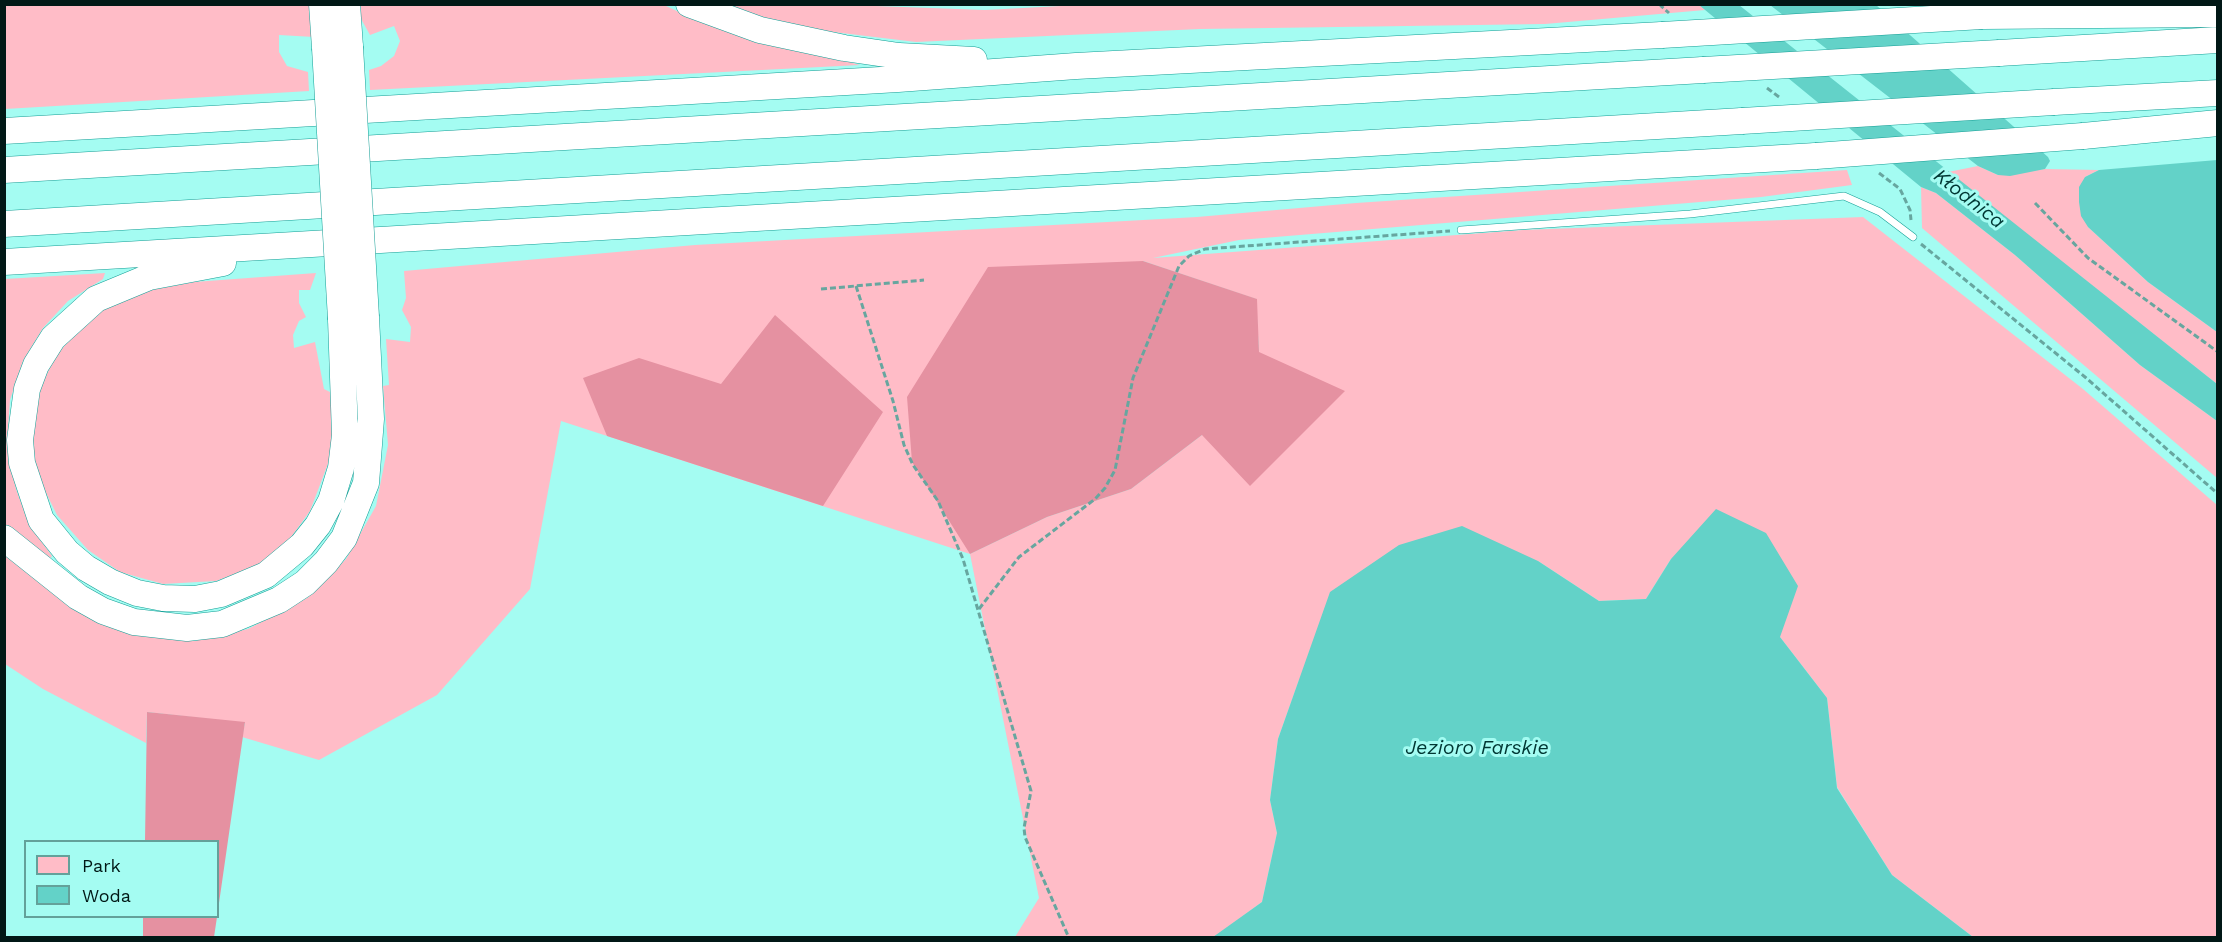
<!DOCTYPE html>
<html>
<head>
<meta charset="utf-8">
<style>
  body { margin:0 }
  #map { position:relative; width:2222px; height:942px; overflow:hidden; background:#a4fcf2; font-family:"Work Sans",sans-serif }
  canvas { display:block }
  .frame { position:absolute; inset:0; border:6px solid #011816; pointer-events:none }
  .legend { position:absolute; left:24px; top:840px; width:195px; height:78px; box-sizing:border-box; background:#a4fcf2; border:2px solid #63a19a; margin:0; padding:8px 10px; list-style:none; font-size:18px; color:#011816 }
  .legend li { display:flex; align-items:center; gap:12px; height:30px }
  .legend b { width:30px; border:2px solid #63a19a }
</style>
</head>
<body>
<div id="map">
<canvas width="2222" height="942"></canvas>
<div class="frame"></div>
<ul class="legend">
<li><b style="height:16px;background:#ffbcc7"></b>Park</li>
<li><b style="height:16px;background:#63d2c8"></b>Woda</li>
</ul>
</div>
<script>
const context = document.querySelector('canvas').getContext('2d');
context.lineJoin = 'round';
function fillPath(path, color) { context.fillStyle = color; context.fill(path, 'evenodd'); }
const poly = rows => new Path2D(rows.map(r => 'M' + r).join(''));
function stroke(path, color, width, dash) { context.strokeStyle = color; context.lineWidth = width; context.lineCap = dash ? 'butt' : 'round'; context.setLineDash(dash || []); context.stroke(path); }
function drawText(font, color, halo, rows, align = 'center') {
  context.font = font + ' "Work Sans",sans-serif'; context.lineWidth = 6; context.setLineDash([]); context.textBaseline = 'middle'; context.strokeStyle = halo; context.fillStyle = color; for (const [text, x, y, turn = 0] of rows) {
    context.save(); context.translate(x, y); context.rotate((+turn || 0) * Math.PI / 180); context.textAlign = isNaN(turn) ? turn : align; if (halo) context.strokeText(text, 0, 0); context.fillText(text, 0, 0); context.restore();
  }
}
const green = poly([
  [821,4,985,10,1098,4,1699,4,1705,10,1545,24,1200,29,916,42,800,28,752,15,725,5],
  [4,5,311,5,314,37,279,35,279,52,287,66,308,72,309,91,5,109],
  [359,5,664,5,694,19,860,65,370,90,369,70,381,66,394,56,400,41,394,26,370,35,360,17],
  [1978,166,1998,175,2045,169,2099,170,2085,177,2088,227,2148,282,2217,332,2217,384,1948,172],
  [1847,170,1852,185,1761,197,1239,240,1153,258,1523,230,1863,217,2083,389,2217,505,2217,937,1973,937,1892,875,1837,787,1827,698,1780,637,1671,559,1646,599,1599,601,1538,561,1299,680,1278,739,1270,800,1277,833,1262,902,1213,938,1015,937,1039,898,970,554,561,421,530,589,437,695,319,760,242,737,245,723,147,712,146,743,43,689,5,664,4,553,54,594,124,632,194,641,248,629,307,598,346,559,376,506,388,445,383,386,389,385,386,339,410,342,411,327,402,310,406,298,404,271,695,245,1197,217,1356,203],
  [1143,261,1256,299,1259,352,1202,435,1131,489,1047,517,970,554],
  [1921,187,1936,193,2015,255,2140,365,2217,421,2217,478,1922,228],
  [105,273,103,279,68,301,43,328,23,361,10,400,7,443,16,489,29,524,52,556,48,561,5,524,5,279],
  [316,273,310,290,299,290,299,303,306,317,299,321,293,335,294,348,315,342,324,389,334,394,334,448,310,511,284,547,257,566,216,581,163,584,120,572,88,550,57,515,37,475,32,438,37,395,54,359,79,327,105,306,145,291,194,282]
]);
const forest = poly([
  [1143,261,1257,299,1259,352,1345,391,1250,486,1202,435,1131,489,1047,517,970,554,912,462,907,397,988,267],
  [775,315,883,412,823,506,607,436,583,378,639,358,721,384],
  [147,712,245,722,218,910,218,842,145,841],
  [143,917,217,917,214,937,143,937]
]);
const water = poly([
  [1699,5,1739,5,2217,384,2217,421,2140,365,2015,255,1936,193,1921,187],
  [1770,5,1876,5,2048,157,2050,161,2045,169,2010,176,1998,175,1978,166],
  [2217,160,2218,160,2217,332,2148,282,2088,227,2081,216,2079,202,2079,187,2085,177,2099,170],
  [1716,509,1766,533,1798,586,1780,637,1827,698,1837,788,1892,875,1973,937,1213,937,1262,902,1277,833,1270,800,1278,739,1330,592,1399,545,1462,526,1538,561,1599,601,1646,599,1671,559]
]);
const path = poly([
  [1659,4,1669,13],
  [1767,88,1779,97],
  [1879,173,1900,189,1910,210,1911,220],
  [2035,203,2088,258,2218,352],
  [1921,244,2085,377,2218,494],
  [856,286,893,401,904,445,913,465,938,501,963,559,1031,791,1024,828,1025,837,1069,938],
  [821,289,924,280],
  [979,609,1019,557,1095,499,1105,488,1115,470,1133,378,1179,266,1189,256,1205,249,1450,231]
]);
const service = poly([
  [1461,230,1690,214,1844,196,1880,212,1913,237]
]);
const motorway = poly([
  [322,4,325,48],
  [347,4,350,47],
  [689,4,760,30,844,48,899,56,974,60],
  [1982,16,2218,14],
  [1999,53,2218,40],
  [2054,102,2218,93],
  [4,131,898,79,1076,66,1662,35],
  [2083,136,2218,123],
  [4,170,1703,70],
  [4,224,1742,121],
  [4,262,1816,156],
  [223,263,149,277,96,299,53,338,36,365,27,389,20,440,22,463,41,520,67,552,86,568,110,582,137,593,163,598,195,599,221,594,266,575,302,545,318,525,331,501,341,468,345,435,341,319],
  [4,538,78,597,103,611,134,622,187,628,222,624,279,600,305,583,326,562,344,538,366,483,371,419,366,317]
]);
const motorwayBridge = poly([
  [1662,35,1982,16],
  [350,47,366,317],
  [325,48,341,319],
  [1703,70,1999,53],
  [1742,121,2054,102],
  [1816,156,2083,136]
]);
const waterNames = [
  ["Kłodnica",1969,199,38],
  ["Jezioro Farskie",1477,748]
];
fillPath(green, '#ffbcc7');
fillPath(forest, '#e591a1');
fillPath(water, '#63d2c8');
stroke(service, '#149f96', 8);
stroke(motorway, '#149f96', 27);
stroke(path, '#67a69f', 3, [6, 3]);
stroke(service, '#fff', 7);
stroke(motorway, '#fff', 26);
stroke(motorwayBridge, '#149f96', 27, []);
stroke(motorwayBridge, '#fff', 26);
drawText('italic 20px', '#003733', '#a4fcf2', waterNames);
</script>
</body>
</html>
